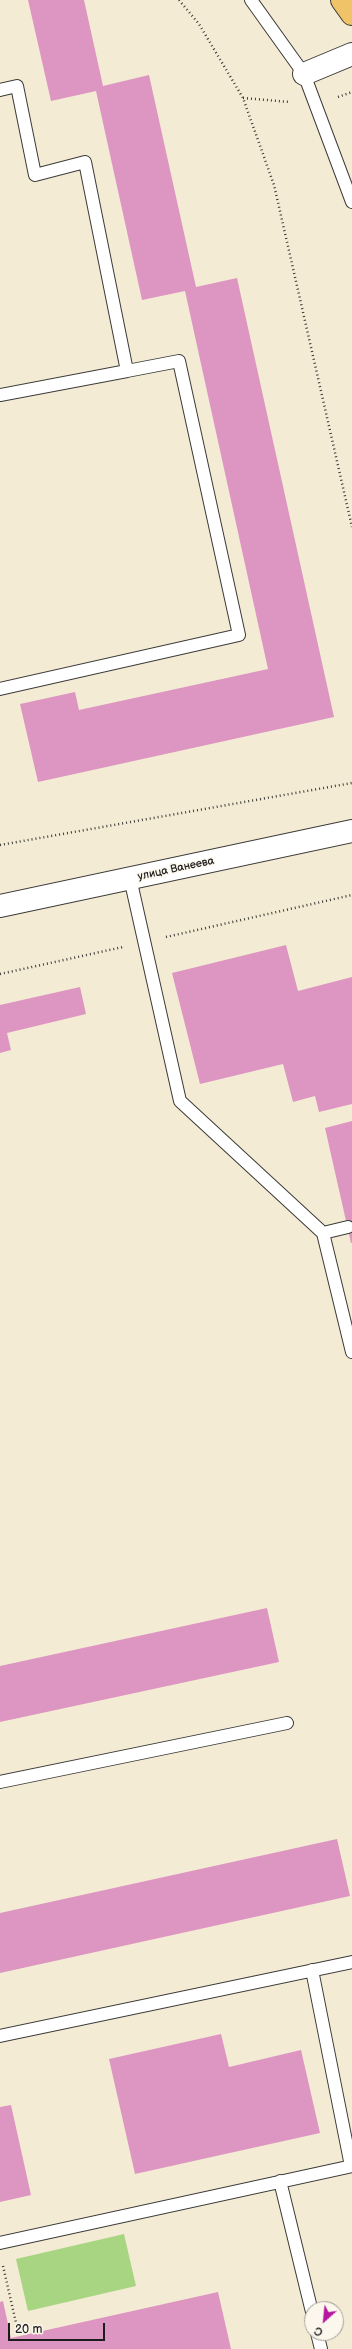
<!DOCTYPE html>
<html>
<head>
<meta charset="utf-8">
<style>
  body { margin:0 }
  #map { position:relative; width:352px; height:2349px; overflow:hidden; background:#f4ebd5; font-family:"Balsamiq Sans",sans-serif }
  canvas { display:block }
  .north { position:absolute; left:304px; top:2301px; width:40px; height:40px; box-sizing:border-box; background:#fbf7ec; border:1px solid #a29f99; border-radius:50%; rotate:207deg; font-size:11px; font-weight:700; line-height:16px; text-align:center; color:#1c1c1c }
  .north::after { content:''; display:block; margin:auto; width:14px; height:18px; background:#b5179e; clip-path:polygon(50% 0,100% 100%,50% 72%,0 100%) }
  .scale { position:absolute; left:8px; top:2323px; width:97px; height:18px; box-sizing:border-box; border:2px solid #1c1c1c; border-top:0; padding-left:5px; font-size:12px; line-height:14px; white-space:nowrap; color:#1c1c1c; -webkit-text-stroke:3px #fbf7ec; paint-order:stroke }
</style>
</head>
<body>
<div id="map">
<canvas width="352" height="2349"></canvas>
<div class="north">С</div>
<div class="scale">20 m</div>
</div>
<script>
const context = document.querySelector('canvas').getContext('2d');
context.lineJoin = 'round';
function fillPath(path, color) { context.fillStyle = color; context.fill(path, 'evenodd'); }
const poly = rows => new Path2D(rows.map(r => 'M' + r).join(''));
function stroke(path, color, width, dash) { context.strokeStyle = color; context.lineWidth = width; context.lineCap = dash ? 'butt' : 'round'; context.setLineDash(dash || []); context.stroke(path); }
function drawText(font, color, halo, rows, align = 'center') {
  context.font = font + ' "Balsamiq Sans",sans-serif'; context.lineWidth = 3; context.setLineDash([]); context.textBaseline = 'middle'; context.strokeStyle = halo; context.fillStyle = color; for (const [text, x, y, turn = 0] of rows) {
    context.save(); context.translate(x, y); context.rotate((+turn || 0) * Math.PI / 180); context.textAlign = isNaN(turn) ? turn : align; if (halo) context.strokeText(text, 0, 0); context.fillText(text, 0, 0); context.restore();
  }
}
const green = poly([
  [124,2234,136,2286,28,2311,16,2259]
]);
const building = poly([
  [28,0,84,0,103,86,149,75,196,287,237,278,334,717,38,782,20,704,75,692,79,710,268,669,185,291,142,300,96,91,51,101],
  [286,945,298,991,352,977,352,1104,319,1112,315,1096,293,1102,283,1064,200,1084,172,973],
  [80,987,86,1014,7,1033,11,1050,0,1053,0,1005],
  [352,1121,352,1243,351,1243,325,1128],
  [267,1608,279,1662,0,1722,0,1666],
  [337,1839,350,1896,0,1973,0,1913],
  [221,2034,229,2067,301,2050,320,2133,135,2174,109,2059],
  [11,2105,31,2195,0,2202,0,2107],
  [218,2292,231,2349,0,2349,0,2302,3,2301,11,2338]
]);
const path = poly([
  [179,0,199,24,243,98,274,185,352,527],
  [338,97,352,92],
  [243,98,290,102],
  [0,845,352,783],
  [166,937,352,895],
  [0,974,123,947],
  [3,2266,19,2336]
]);
const service = poly([
  [251,0,304,74,352,202],
  [0,90,17,86,35,175,85,162,127,371,179,361,239,635,0,689],
  [0,395,127,371],
  [130,878,180,1101,323,1233,352,1352],
  [323,1233,348,1227],
  [0,1782,287,1723],
  [312,1970,351,2166],
  [0,2036,352,1962],
  [280,2181,312,2312],
  [0,2243,352,2166],
  [317,2333,321,2349]
]);
const minor = poly([
  [0,906,352,831]
]);
const tertiary = poly([
  [304,74,352,54]
]);
const primary = poly([
  [342,0,352,14]
]);
const streetNames = [
  ["улица Ванеева",176,869,-12]
];
fillPath(green, '#a8d582');
fillPath(building, '#dd96c1');
stroke(service, '#3c3b38', 14);
stroke(minor, '#3c3b38', 24);
stroke(tertiary, '#3c3b38', 24);
stroke(primary, '#3c3b38', 24);
stroke(path, '#3c3b38', 2.5, [1, 3]);
stroke(service, '#fff', 12);
stroke(minor, '#fff', 22);
stroke(tertiary, '#fff', 22);
stroke(primary, '#f0c369', 22);
drawText('11px', '#1c1c1c', '#fbf7ec', streetNames);
</script>
</body>
</html>
